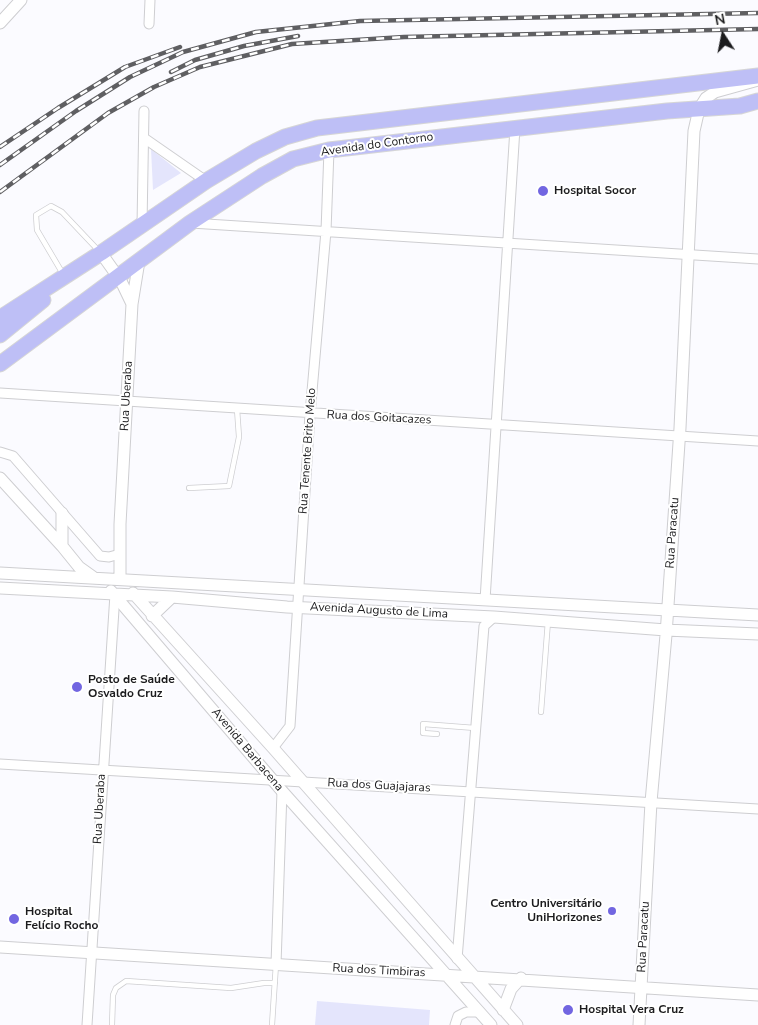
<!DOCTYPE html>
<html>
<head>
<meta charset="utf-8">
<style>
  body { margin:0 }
  #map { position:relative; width:758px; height:1025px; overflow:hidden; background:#fbfbff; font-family:"Nunito Sans",sans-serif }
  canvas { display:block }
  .north { position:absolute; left:698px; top:10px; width:50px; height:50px; -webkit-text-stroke:4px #fff; paint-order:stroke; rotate:349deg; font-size:14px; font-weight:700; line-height:20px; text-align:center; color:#1c1c1e }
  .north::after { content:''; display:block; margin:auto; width:18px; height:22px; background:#1c1c1e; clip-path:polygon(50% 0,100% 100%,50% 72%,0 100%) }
</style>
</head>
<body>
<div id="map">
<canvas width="758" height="1025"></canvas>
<div class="north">N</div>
</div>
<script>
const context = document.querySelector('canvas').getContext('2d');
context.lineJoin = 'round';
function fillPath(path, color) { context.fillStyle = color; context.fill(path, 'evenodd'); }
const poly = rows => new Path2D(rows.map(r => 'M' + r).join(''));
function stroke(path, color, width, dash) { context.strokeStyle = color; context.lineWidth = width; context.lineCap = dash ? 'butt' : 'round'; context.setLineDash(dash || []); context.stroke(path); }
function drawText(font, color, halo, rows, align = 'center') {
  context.font = font + ' "Nunito Sans",sans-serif'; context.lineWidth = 4; context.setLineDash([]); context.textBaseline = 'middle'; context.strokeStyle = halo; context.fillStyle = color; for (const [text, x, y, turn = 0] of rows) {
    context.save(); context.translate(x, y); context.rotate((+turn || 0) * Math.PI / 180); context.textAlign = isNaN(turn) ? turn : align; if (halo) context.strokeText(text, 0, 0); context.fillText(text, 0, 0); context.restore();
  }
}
const green = poly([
  [151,149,181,173,153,190],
  [317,1001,430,1010,429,1025,315,1025]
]);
const lane = poly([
  [63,274,37,230,36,215,51,206,62,212,98,250],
  [189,488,229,486,239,437,237,409],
  [541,712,548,621],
  [437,734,423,733,423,724,475,728],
  [112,1025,113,995,116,988,126,981,231,988,264,983,275,983],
  [272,1025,276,964]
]);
const street = poly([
  [149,24,150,0],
  [144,138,206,181],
  [191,223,758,259],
  [142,225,144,111],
  [0,393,758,441],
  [0,452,13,456,100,556,109,557,120,554],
  [485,600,515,128],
  [273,748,290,726,310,414,326,231,329,150],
  [0,764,758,809],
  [457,959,484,626,494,617],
  [276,964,282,791],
  [87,1025,115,594],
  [455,1025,458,1016,466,1012,480,1012]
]);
const secondary = poly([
  [0,23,21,0],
  [101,253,121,281,132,304],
  [0,478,62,546,79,567,93,577],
  [62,513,62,546],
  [0,573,758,615],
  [120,579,120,524,132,304,139,261],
  [0,588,172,597,287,607,494,617,666,630,758,634],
  [111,591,282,791,491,1025],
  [133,593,273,748,517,1025],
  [152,616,172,597],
  [0,947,758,995],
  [503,1010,511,989,521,978],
  [639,1025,651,802,666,635,680,428,694,131,699,109,706,98,715,92,758,80]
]);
const highway = poly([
  [0,318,101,253,206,181,256,151,285,137,317,128,758,76],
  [0,335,43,300],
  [0,364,190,223,262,176,293,159,329,150,667,111,740,106,758,101]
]);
const rail = poly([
  [171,72,195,60,244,46,298,36],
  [0,147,58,108,125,67,180,47],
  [0,165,76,111,130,77,183,52,256,32,360,21,758,13],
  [0,192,108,113,154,87,200,67,292,44,404,37,758,29]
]);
const markers = [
  [543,191,6,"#7266e1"],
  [77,687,6,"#7266e1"],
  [612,911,5,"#7266e1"],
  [14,919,6,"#7266e1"],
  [568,1010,6,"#7266e1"]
];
const streetNames = [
  ["Avenida do Contorno",377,145,-8],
  ["Rua Uberaba",127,396,-87],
  ["Rua dos Goitacazes",379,418,3],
  ["Rua Tenente Brito Melo",308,451,-86],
  ["Rua Paracatu",673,533,-86],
  ["Avenida Augusto de Lima",379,611,3],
  ["Avenida Barbacena",247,750,50],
  ["Rua dos Guajajaras",379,786,3],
  ["Rua Uberaba",100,809,-87],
  ["Rua Paracatu",644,937,-87],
  ["Rua dos Timbiras",379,971,3]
];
const poiNames = [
  ["Hospital Socor",554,191],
  ["Posto de Saúde",88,680],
  ["Osvaldo Cruz",88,694],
  ["Centro Universitário",602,904,"right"],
  ["UniHorizones",602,918,"right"],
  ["Hospital",25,912],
  ["Felício Rocho",25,926],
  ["Hospital Vera Cruz",579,1010]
];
fillPath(green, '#e4e5fc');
stroke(lane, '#ceced1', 6);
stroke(street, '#ceced1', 11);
stroke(secondary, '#ceced1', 13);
stroke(highway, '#d6d6d6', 17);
stroke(lane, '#fff', 4.5);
stroke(street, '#fff', 9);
stroke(secondary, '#fff', 11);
stroke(highway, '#bebff6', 15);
stroke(rail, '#5f5f62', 4.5);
stroke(rail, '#fff', 2.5, [8]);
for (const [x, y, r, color] of markers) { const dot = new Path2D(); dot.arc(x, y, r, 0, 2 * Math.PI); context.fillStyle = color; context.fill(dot); stroke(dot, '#fff', 2); }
drawText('12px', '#1c1c1e', '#fff', streetNames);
drawText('bold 12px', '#1c1c1e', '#fff', poiNames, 'left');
</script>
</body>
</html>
